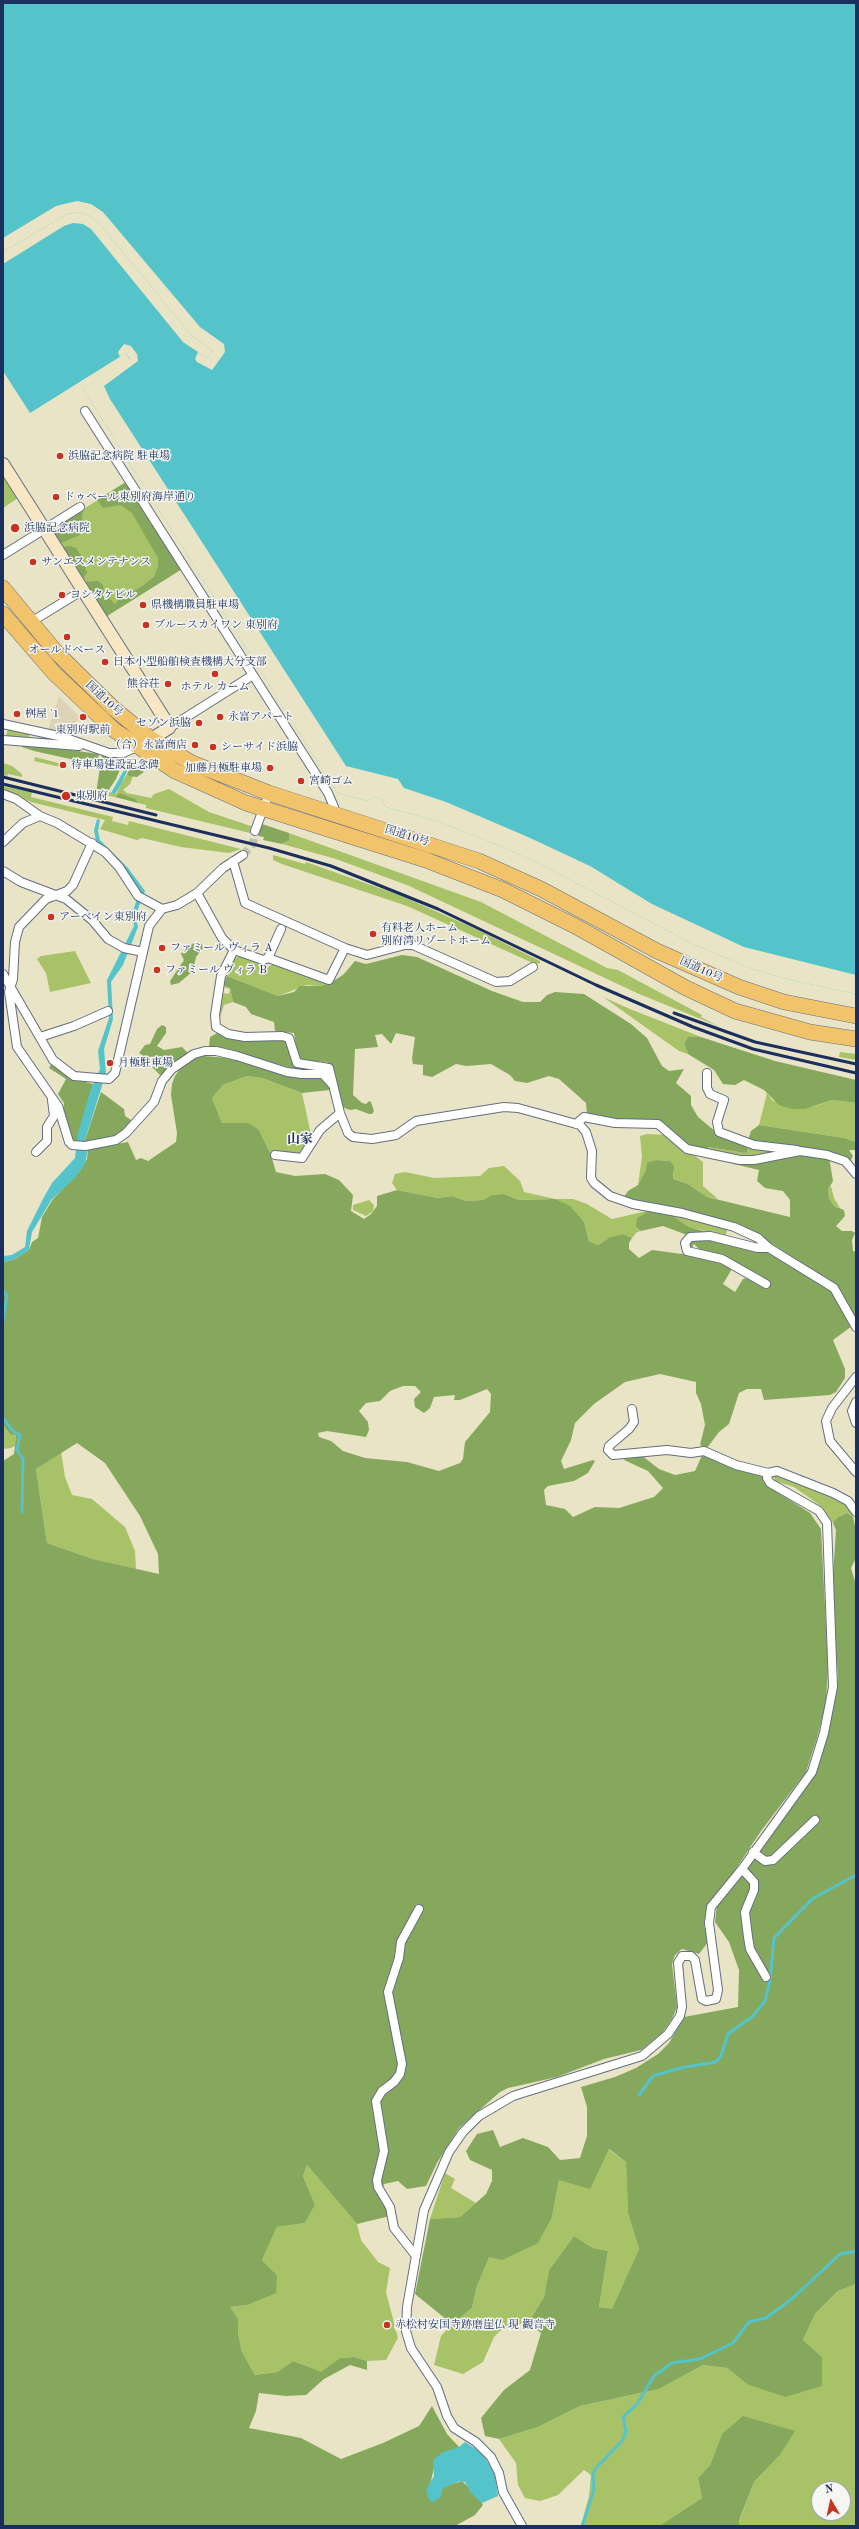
<!DOCTYPE html>
<html>
<head>
<meta charset="utf-8">
<style>
  body { margin:0 }
  #map { position:relative; width:859px; height:2529px; overflow:hidden; background:#e9e4c6; font-family:"Old Standard TT",serif }
  canvas { display:block }
  .frame { position:absolute; inset:0; border:4px solid #1b2f5e; pointer-events:none }
  .north { position:absolute; left:811px; top:2481px; width:40px; height:40px; box-sizing:border-box; background:#f6f6f2; border:1px solid #9ea6b7; border-radius:50%; rotate:351deg; font-size:11px; font-weight:700; line-height:16px; text-align:center; color:#1b2f5e }
  .north::after { content:''; display:block; margin:auto; width:14px; height:18px; background:#c8321e; clip-path:polygon(50% 0,100% 100%,50% 72%,0 100%) }
</style>
</head>
<body>
<div id="map">
<canvas width="859" height="2529"></canvas>
<div class="frame"></div>
<div class="north">N</div>
</div>
<script>
const context = document.querySelector('canvas').getContext('2d');
context.lineJoin = 'round';
function fillPath(path, color) { context.fillStyle = color; context.fill(path, 'evenodd'); }
const poly = rows => new Path2D(rows.map(r => 'M' + r).join(''));
function stroke(path, color, width, dash) { context.strokeStyle = color; context.lineWidth = width; context.lineCap = dash ? 'butt' : 'round'; context.setLineDash(dash || []); context.stroke(path); }
function drawText(font, color, halo, rows, align = 'center') {
  context.font = font + ' "Old Standard TT","Noto Serif JP",serif'; context.lineWidth = 3; context.setLineDash([]); context.textBaseline = 'middle'; context.strokeStyle = halo; context.fillStyle = color; for (const [text, x, y, turn = 0] of rows) {
    context.save(); context.translate(x, y); context.rotate((+turn || 0) * Math.PI / 180); context.textAlign = isNaN(turn) ? turn : align; if (halo) context.strokeText(text, 0, 0); context.fillText(text, 0, 0); context.restore();
  }
}
const built = poly([
  [59,696,79,716,72,737,48,730]
]);
const green = poly([
  [3,475,18,498,3,508],
  [126,482,182,569,107,616,52,529],
  [8,728,30,732,29,738,6,736],
  [35,757,66,765,65,768,34,761],
  [3,763,12,766,22,774,22,777,8,774,7,776,3,775],
  [127,774,133,776,130,784,123,790,127,793,151,798,154,794,169,789,209,812,251,826,250,833,146,808,146,805,138,803,136,799,120,793,115,797,109,796,108,792,116,794],
  [3,786,32,792,31,797,113,817,112,821,128,825,129,821,241,849,229,853,181,847,142,838,137,840,100,829,105,820,31,802,3,789],
  [289,833,481,902,607,968,618,970,702,1015,701,1017,718,1026,639,994,407,885,336,859,282,844,286,842],
  [273,855,305,864,306,862,399,895,476,929,540,961,540,963,535,964,407,906,282,864,273,860],
  [75,951,91,983,50,992,46,973,37,959,41,956],
  [240,956,268,967,275,963,330,983,321,986,307,985,278,996,227,976,235,958],
  [223,985,230,988,233,1002,224,1005,218,1023,222,993,229,994,230,989,223,987],
  [603,997,630,1009,701,1037,688,1037,684,1043,688,1054,679,1051],
  [840,1052,856,1054,856,1060,839,1057],
  [247,1076,262,1078,302,1093,312,1139,303,1154,271,1155,259,1130,222,1123,212,1098,223,1085],
  [767,1093,773,1101,812,1107,832,1100,856,1103,856,1142,844,1138,759,1125],
  [647,1134,668,1135,703,1162,703,1186,718,1199,707,1197,688,1184,673,1179,674,1173,670,1161,656,1160,646,1170,638,1185,642,1157,640,1136],
  [747,1145,791,1150,762,1157,738,1157,704,1151,708,1147,744,1153],
  [504,1166,520,1181,524,1192,555,1199,573,1199,587,1204,612,1219,651,1210,637,1224,636,1227,641,1231,637,1232,632,1238,623,1234,610,1237,598,1245,589,1241,584,1222,555,1199,519,1200,504,1194,492,1195,483,1200,466,1201,452,1196,438,1198,397,1190,392,1183,395,1174,405,1172,434,1178,480,1176,489,1168],
  [831,1186,834,1198,840,1208,834,1206,829,1198,828,1190],
  [369,1200,374,1205,373,1211,366,1216,353,1210,353,1205],
  [670,1214,727,1229,726,1236,689,1227],
  [3,1425,10,1434,16,1434,15,1446,11,1448,3,1449],
  [61,1451,65,1477,72,1495,92,1499,125,1527,135,1551,136,1569,93,1559,47,1543,36,1469],
  [776,1474,822,1491,842,1502,850,1507,853,1517,847,1513,838,1517,833,1523,823,1508,811,1499,794,1487,775,1481,773,1476],
  [608,2149,626,2162,628,2213,639,2249,612,2310,599,2307,608,2251,593,2248,574,2236,549,2270,544,2297,528,2323,505,2326,494,2337,483,2362,463,2374,434,2365,441,2336,452,2324,472,2308,477,2286,489,2256,552,2217,559,2180],
  [307,2165,357,2224,361,2240,378,2262,390,2268,386,2292,398,2338,386,2360,367,2361,354,2357,340,2358,321,2373,293,2361,277,2372,255,2375,242,2352,238,2333,238,2319,229,2307,247,2305,277,2275,262,2260,277,2227,305,2223,315,2205,303,2176],
  [445,2173,455,2179,451,2188,476,2203,460,2217,430,2219],
  [856,2284,856,2526,740,2526,739,2522,754,2482,779,2456,722,2434,710,2465,698,2478,702,2498,659,2526,581,2526,589,2496,591,2475,584,2470,558,2495,540,2501,525,2498,518,2485,516,2463,499,2439,538,2427,580,2406,659,2389,703,2365,727,2368,747,2384,822,2357,803,2340,815,2314,838,2291],
  [819,2489,843,2489,843,2513,819,2513]
]);
const forest = poly([
  [126,482,182,569,107,616,86,582,98,581,103,585,104,593,115,604,120,598,141,587,154,577,158,566,158,558,132,513,121,505,103,508,97,500],
  [83,509,80,535,61,543,52,529],
  [70,546,76,548,82,557,87,573,83,578,63,547],
  [22,745,63,749,99,754,97,765,34,751,22,747],
  [102,755,123,762,116,779,108,791,109,796,96,793],
  [131,765,134,765,144,772,137,777,129,776,127,774],
  [120,793,136,799,138,803,115,797],
  [262,824,289,833,289,840,282,844,263,840,264,837,258,836],
  [194,943,202,944,203,948,196,957,193,971,179,983,171,985,170,981,184,960,181,954,183,950],
  [402,955,417,957,492,991,523,1002,540,1002,547,995,555,992,584,994,631,1024,647,1038,662,1066,669,1071,684,1069,676,1083,691,1096,691,1105,698,1117,716,1132,747,1145,747,1152,744,1153,708,1147,704,1151,687,1146,669,1128,587,1114,586,1103,559,1079,549,1076,527,1083,515,1081,510,1075,491,1064,466,1066,456,1064,432,1077,423,1075,423,1065,413,1064,412,1059,415,1037,396,1033,391,1044,382,1034,375,1035,378,1047,355,1049,353,1095,362,1103,366,1104,369,1101,371,1102,374,1111,372,1114,369,1114,356,1109,350,1110,342,1107,330,1065,327,1062,300,1060,297,1055,294,1033,275,1031,274,1022,251,1014,246,1007,233,1002,230,988,223,985,227,976,278,996,294,992,300,986,321,986,330,983,343,975,355,961,366,964],
  [162,1025,166,1027,166,1033,157,1046,164,1050,182,1047,189,1054,160,1075,152,1067,149,1059,139,1053,145,1045,150,1044,157,1029],
  [217,1033,235,1039,284,1040,288,1042,292,1060,328,1071,299,1070,223,1049,209,1047,210,1037],
  [688,1037,701,1037,775,1061,856,1080,856,1103,832,1100,805,1109,792,1109,779,1105,764,1090,744,1080,735,1085,723,1084,714,1070,688,1054,684,1043],
  [203,1056,229,1058,287,1075,323,1078,330,1090,302,1093,262,1078,247,1076,223,1085,212,1098,222,1123,248,1123,259,1130,271,1155,276,1172,295,1176,325,1174,339,1180,353,1195,351,1211,364,1219,371,1214,377,1206,377,1196,397,1190,438,1198,452,1196,466,1201,483,1200,492,1195,504,1194,519,1200,555,1199,570,1206,584,1222,589,1241,598,1245,610,1237,623,1234,632,1238,629,1243,629,1249,639,1258,652,1250,712,1258,733,1267,723,1284,735,1292,743,1279,750,1277,766,1286,769,1283,723,1257,703,1253,694,1244,691,1249,688,1249,688,1241,695,1237,716,1238,774,1254,829,1287,852,1326,833,1340,845,1369,845,1378,836,1392,830,1395,764,1400,761,1389,747,1389,739,1393,729,1424,719,1432,707,1448,700,1445,705,1425,701,1404,696,1393,696,1382,660,1374,625,1382,594,1404,575,1423,571,1440,561,1461,564,1469,593,1460,595,1461,588,1473,574,1481,548,1486,544,1490,546,1505,565,1509,573,1517,595,1507,619,1508,654,1497,663,1488,648,1471,624,1460,627,1457,641,1455,659,1469,675,1475,695,1471,703,1453,730,1466,759,1473,769,1487,810,1513,821,1529,828,1667,826,1703,817,1738,806,1772,761,1831,733,1873,707,1905,704,1924,708,1942,699,1954,682,1949,675,1955,672,1964,677,2007,672,2019,662,2033,641,2050,604,2059,557,2077,508,2088,500,2092,459,2128,437,2163,426,2186,407,2189,398,2181,384,2184,382,2191,391,2202,390,2216,357,2224,307,2165,303,2176,315,2205,305,2223,277,2227,262,2260,277,2275,276,2293,247,2305,230,2307,238,2319,238,2333,242,2352,255,2375,277,2372,293,2361,321,2372,340,2358,354,2357,367,2361,367,2370,350,2365,324,2379,306,2395,286,2396,259,2393,256,2411,249,2428,301,2438,341,2459,383,2443,419,2426,432,2406,447,2434,460,2448,435,2463,428,2494,436,2499,443,2487,462,2481,478,2496,483,2505,475,2515,455,2526,3,2526,3,1461,14,1454,16,1435,10,1434,3,1425,3,1262,13,1260,29,1250,32,1242,38,1238,42,1217,53,1199,80,1171,87,1159,88,1149,128,1142,136,1160,141,1158,148,1161,176,1142,177,1133,171,1095,172,1084,175,1076,183,1065,191,1059],
  [403,1386,415,1386,421,1392,414,1399,415,1407,424,1413,430,1408,434,1397,455,1395,454,1400,460,1400,487,1389,491,1394,490,1412,465,1442,463,1459,460,1463,439,1471,407,1462,365,1458,343,1451,331,1441,319,1437,318,1433,327,1431,366,1437,369,1430,368,1422,359,1411,366,1403,380,1401,390,1391],
  [77,1443,105,1463,140,1516,158,1554,159,1574,93,1559,47,1543,36,1469],
  [52,1063,77,1080,93,1084,77,1143,72,1141,63,1111,64,1103,58,1094,66,1079,49,1068],
  [101,1092,124,1109,125,1116,134,1122,125,1131,111,1139,84,1143],
  [759,1125,844,1138,856,1142,856,1150,849,1150,853,1156,851,1160,848,1160,750,1141,749,1137,751,1131],
  [800,1154,829,1157,833,1181,828,1190,829,1198,834,1206,844,1210,845,1216,836,1226,842,1231,852,1231,855,1233,852,1240,853,1251,856,1252,856,1321,832,1283,757,1234,623,1198,628,1191,638,1185,646,1170,647,1163,656,1160,670,1161,674,1166,673,1179,688,1184,707,1197,790,1217,790,1200,783,1191,765,1188,757,1181,759,1170,734,1164,735,1162],
  [651,1210,670,1214,689,1227,714,1234,687,1235,663,1226,641,1231,636,1227,637,1218],
  [847,1513,853,1517,856,1531,856,1558,851,1568,856,1585,856,2284,838,2291,815,2314,803,2340,822,2357,822,2386,785,2397,747,2384,727,2368,703,2365,659,2389,580,2406,538,2427,499,2439,485,2436,481,2418,504,2390,530,2370,541,2333,528,2323,544,2297,549,2270,574,2236,593,2248,608,2251,599,2307,612,2309,639,2249,628,2213,626,2162,609,2149,590,2189,559,2180,552,2217,538,2243,502,2260,489,2257,477,2286,472,2308,452,2324,415,2294,430,2219,460,2217,486,2194,492,2181,492,2170,470,2160,466,2151,477,2134,493,2130,500,2147,523,2138,548,2147,560,2160,580,2158,587,2136,587,2107,581,2087,615,2077,636,2068,658,2054,669,2043,684,2017,738,2007,739,1970,729,1942,715,1922,717,1905,752,1863,815,1775,836,1696,838,1677,832,1591,836,1530,833,1523,838,1517],
  [743,2416,795,2431,779,2456,754,2482,739,2521,740,2526,659,2526,702,2498,698,2478,710,2465,722,2434]
]);
const water = poly([
  [3,3,856,3,856,994,783,978,752,969,693,944,536,862,503,847,437,821,386,807,381,799,375,797,367,801,337,793,83,389,130,360,126,353,30,413,3,371,3,264,64,226,73,223,83,224,91,229,183,342,207,358,213,351,191,335,98,222,90,216,80,212,67,214,3,252],
  [127,765,129,766,122,783,115,794,111,793],
  [97,819,100,820,98,831,100,840,128,868,145,891,136,914,138,927,123,965,111,982,113,1019,104,1049,106,1073,84,1143,88,1149,85,1164,75,1178,52,1199,32,1232,29,1250,13,1260,3,1262,3,1256,12,1255,25,1247,27,1231,44,1197,52,1183,75,1158,78,1133,91,1089,100,1069,98,1051,109,1018,107,980,134,926,132,914,139,893,96,842,94,830],
  [465,2442,481,2452,489,2464,495,2475,498,2496,482,2503,471,2493,465,2482,460,2481,443,2488,440,2498,433,2502,429,2500,426,2490,434,2476,433,2460,443,2452,459,2447]
]);
const pier = poly([
  [77,201,91,204,103,212,200,327,224,344,225,352,212,370,197,362,195,359,198,352,207,358,213,351,191,335,98,222,90,216,80,212,67,214,3,252,3,238,56,206],
  [124,344,131,346,137,354,138,361,104,386,110,399,346,766,398,779,404,788,446,802,528,837,590,866,652,904,744,947,856,975,856,994,783,978,752,969,693,944,536,862,503,847,437,821,386,807,381,799,375,797,367,801,337,793,83,389,130,359,126,353,120,357,118,352]
]);
const stream = poly([
  [3,1290,7,1296,3,1321],
  [3,1418,13,1431,20,1435,17,1450,23,1459,22,1512],
  [639,2095,653,2076,680,2068,716,2062,721,2056,728,2034,753,2016,765,2001,770,1981,774,1938,812,1899,856,1875],
  [582,2526,594,2490,593,2476,595,2469,622,2441,626,2432,623,2417,637,2404,654,2376,672,2363,700,2359,733,2343,749,2322,766,2318,793,2298,840,2254,856,2251]
]);
const streetTunnel = poly([
  [243,855,253,844,255,831]
]);
const street = poly([
  [85,411,328,793,334,807,333,813],
  [3,555,80,507],
  [31,622,83,590],
  [3,724,63,737,109,753,123,753,139,746],
  [169,728,253,675],
  [3,740,79,746],
  [3,794,16,799,40,816],
  [255,831,269,793],
  [3,842,23,823,40,816,57,823,105,852,119,867,138,896,162,909,177,905,197,893],
  [92,843,73,885,67,891,46,899,19,927,15,942,13,979,9,992,17,1047,58,1106,69,1142,72,1145,85,1146,116,1140,126,1133,154,1102,162,1081,172,1069,194,1054,205,1051,216,1051,237,1056,287,1072,302,1074,323,1074,332,1084],
  [243,855,223,868,197,893,222,938,234,950,221,976,215,1015,216,1027,228,1034,245,1037,282,1036,289,1038,297,1063,329,1068,340,1113,348,1133,353,1137,372,1139,396,1135,416,1121,504,1107,518,1108,580,1125,586,1132,592,1151,591,1178,594,1183,610,1196,633,1204,682,1213,734,1227,758,1238,769,1248,834,1288,856,1327],
  [233,861,245,903,345,948,367,955,405,945,413,945,496,982,510,981,533,967],
  [3,871,21,882,66,899,92,920,108,939,124,948,143,952],
  [234,950,263,960,268,958,329,980,345,948],
  [268,958,281,929],
  [3,974,53,1060,74,1076,109,1079,115,1073,149,926,162,909],
  [40,1037,74,1026,108,1011],
  [707,1073,707,1088,710,1094,724,1100,717,1122,719,1132,754,1145,797,1150],
  [576,1124,584,1117,615,1123,658,1124,687,1149,740,1160,754,1160,800,1151,827,1155,845,1161,856,1174],
  [36,1152,47,1141,47,1127,54,1116,52,1100],
  [275,1155,302,1158,320,1130,340,1113],
  [766,1284,722,1259,687,1251,685,1243,690,1237,710,1236,758,1248,769,1248],
  [856,1377,832,1408,826,1421,830,1441,856,1472],
  [856,1402,852,1411,856,1423],
  [632,1409,634,1422,629,1429,609,1446,608,1450,613,1455,667,1450,691,1453,704,1451,736,1465,768,1473],
  [753,1852,765,1861,773,1860,815,1820],
  [742,1869,754,1882,754,1890,745,1912,748,1937,750,1949,766,1977],
  [416,2256,394,2228,390,2207,378,2187,377,2180,384,2151,376,2101,382,2091,394,2082,400,2074,402,2064,388,1992,399,1958,401,1942,419,1909],
  [522,2526,503,2492,499,2473,491,2457,476,2442,454,2428,447,2416,437,2387,411,2348,406,2331,407,2307,424,2210,449,2152,463,2132,479,2116,513,2096,642,2056,668,2034,680,2016,682,2007,678,1963,682,1956,691,1956,695,1960,702,1999,706,2001,716,1999,718,1990,709,1923,711,1907,742,1869,812,1772,824,1733,833,1687,827,1523,819,1511,770,1483,767,1478,768,1473,777,1471,833,1493,848,1501,856,1512]
]);
const secondary = poly([
  [3,464,164,718,169,728,151,739]
]);
const highway = poly([
  [3,588,57,653,113,708,151,739,192,763,269,793,479,861,541,889,657,951,739,987,784,1002,856,1016],
  [3,614,54,673,114,730,175,771,246,803,426,860,503,890,575,926,686,988,735,1011,810,1032,856,1039]
]);
const rail = poly([
  [3,777,156,815],
  [3,784,269,848,331,866,438,909,596,985,693,1027,753,1049,856,1073],
  [674,1013,755,1042,856,1064]
]);
const markers = [
  [60,456,4,"#c8321e"],
  [56,497,4,"#c8321e"],
  [15,528,5,"#c8321e"],
  [33,562,4,"#c8321e"],
  [62,595,4,"#c8321e"],
  [143,605,4,"#c8321e"],
  [146,625,4,"#c8321e"],
  [67,637,4,"#c8321e"],
  [105,662,4,"#c8321e"],
  [215,674,4,"#c8321e"],
  [168,684,4,"#c8321e"],
  [17,714,4,"#c8321e"],
  [83,717,4,"#c8321e"],
  [220,717,4,"#c8321e"],
  [199,723,4,"#c8321e"],
  [195,745,4,"#c8321e"],
  [213,747,4,"#c8321e"],
  [63,765,4,"#c8321e"],
  [270,768,4,"#c8321e"],
  [301,781,4,"#c8321e"],
  [66,796,5,"#c8321e"],
  [51,917,4,"#c8321e"],
  [373,934,4,"#c8321e"],
  [162,948,4,"#c8321e"],
  [157,970,4,"#c8321e"],
  [110,1063,4,"#c8321e"],
  [387,2325,4,"#c8321e"]
];
const poiNames = [
  ["浜脇記念病院 駐車場",68,456],
  ["ドゥペール東別府海岸通り",64,497],
  ["浜脇記念病院",24,528],
  ["サンエスメンテナンス",41,562],
  ["ヨシタケビル",70,595],
  ["県機構職員駐車場",151,605],
  ["ブルースカイワン 東別府",154,625],
  ["オールドベース",67,650,"center"],
  ["日本小型船舶検査機構大分支部",113,662],
  ["熊谷荘",160,684,"right"],
  ["ホテル カーム",215,687,"center"],
  ["桝屋 '1",25,714],
  ["永富アパート",228,717],
  ["セゾン浜脇",191,723,"right"],
  ["東別府駅前",83,730,"center"],
  ["（合）永富商店",187,745,"right"],
  ["シーサイド浜脇",221,747],
  ["待車場建設記念碑",71,765],
  ["加藤月極駐車場",262,768,"right"],
  ["宮崎ゴム",309,781],
  ["東別府",75,796],
  ["アーベイン東別府",59,917],
  ["有料老人ホーム",381,928],
  ["別府湾リゾートホーム",381,941],
  ["ファミール ヴィラ A",170,948],
  ["ファミール ヴィラ B",165,970],
  ["月極駐車場",118,1063],
  ["赤松村安国寺跡磨崖仏 現 觀音寺",395,2325]
];
const streetNames = [
  ["国道10号",104,699,43],
  ["国道10号",407,836,17],
  ["国道10号",701,970,24]
];
const quarterNames = [
  ["山家",300,1140]
];
fillPath(built, '#ddd4b6');
fillPath(green, '#a8c268');
fillPath(forest, '#86a85c');
fillPath(water, '#55c3ca');
fillPath(pier, '#e9e4c6');
stroke(stream, '#55c3ca', 3);
stroke(streetTunnel, '#c0c0b1', 8, [8, 4]);
stroke(street, '#636e82', 10);
stroke(secondary, '#636e82', 14);
stroke(highway, '#636e82', 16);
stroke(street, '#fff', 8);
stroke(secondary, '#f9e7c3', 12);
stroke(highway, '#f1c36a', 15);
stroke(rail, '#1b2f5e', 3);
for (const [x, y, r, color] of markers) { const dot = new Path2D(); dot.arc(x, y, r, 0, 2 * Math.PI); context.fillStyle = color; context.fill(dot); stroke(dot, '#f6f6f2', 1.5); }
drawText('11px', '#1b2f5e', '#f6f6f2', poiNames, 'left');
drawText('11px', '#1b2f5e', '#f6f6f2', streetNames);
drawText('bold 13px', '#1b2f5e', '#f6f6f2', quarterNames);
</script>
</body>
</html>
